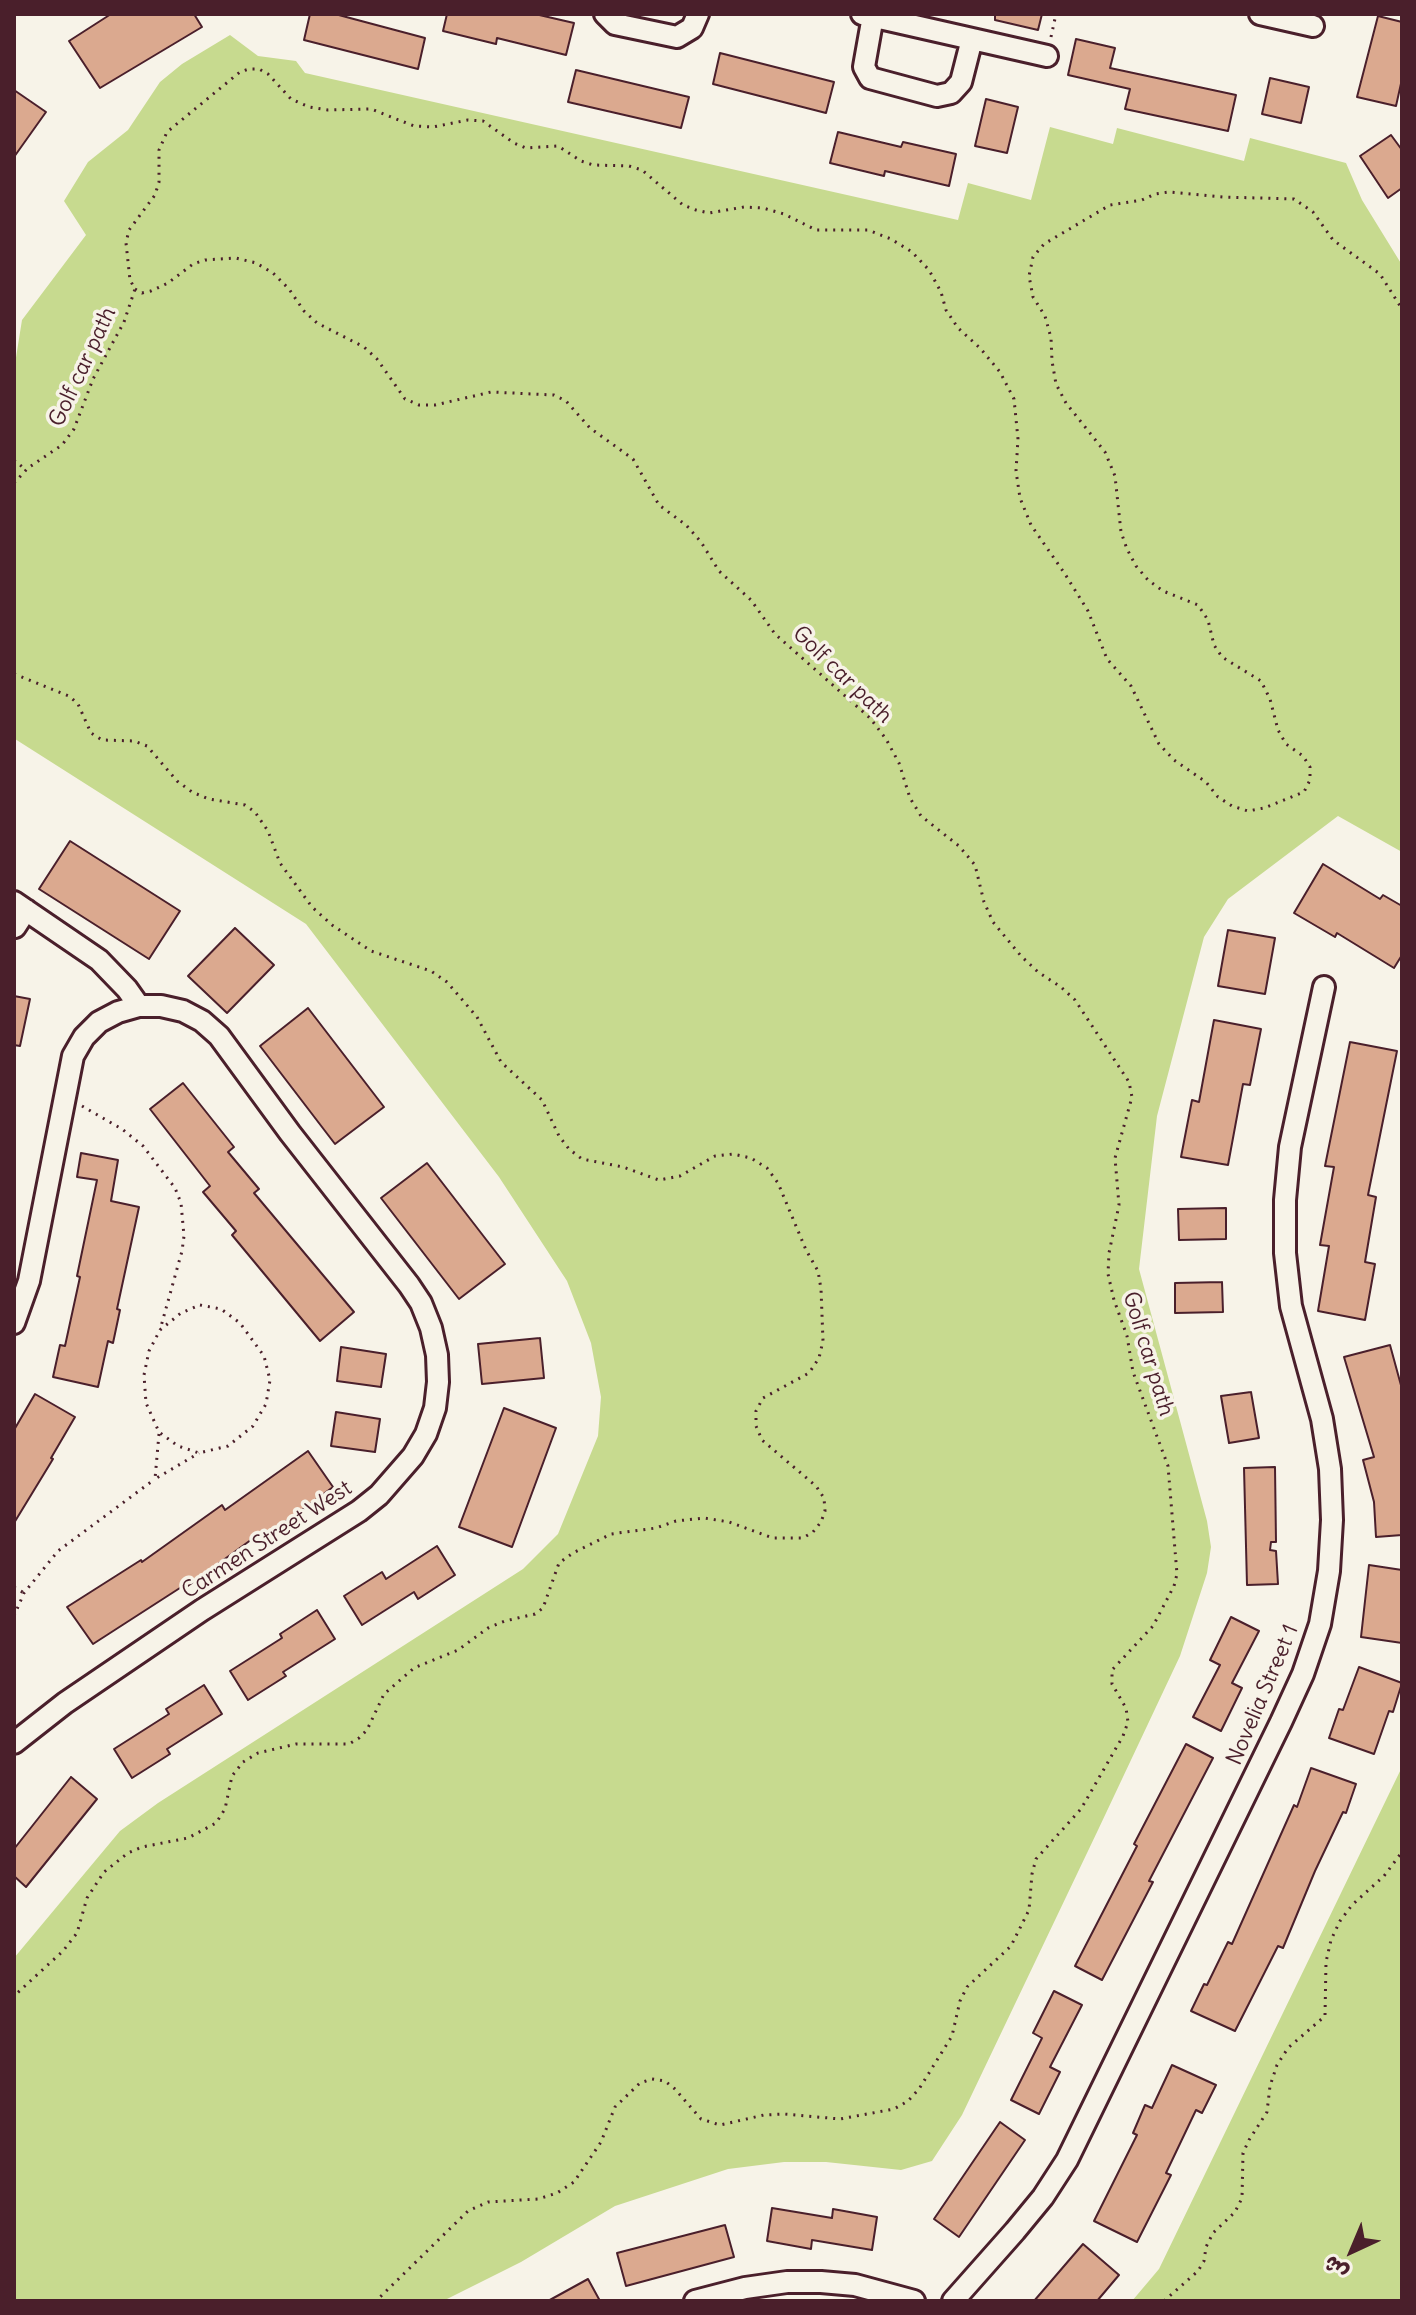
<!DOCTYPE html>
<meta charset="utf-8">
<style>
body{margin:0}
#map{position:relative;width:1416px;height:2315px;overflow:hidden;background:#f7f3e8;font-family:Delius,"Playpen Sans Arabic",sans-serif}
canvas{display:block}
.frame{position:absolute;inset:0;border:16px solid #4a1f2b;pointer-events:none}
.north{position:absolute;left:1312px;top:2211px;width:80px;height:80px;-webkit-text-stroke:6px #f7f3e8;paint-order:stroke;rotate:224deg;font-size:22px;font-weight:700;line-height:32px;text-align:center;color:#4a1f2b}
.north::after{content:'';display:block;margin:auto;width:28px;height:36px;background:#4a1f2b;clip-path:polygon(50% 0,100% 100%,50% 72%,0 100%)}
</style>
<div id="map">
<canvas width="1416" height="2315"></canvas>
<div class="frame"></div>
<div class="north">ش</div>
</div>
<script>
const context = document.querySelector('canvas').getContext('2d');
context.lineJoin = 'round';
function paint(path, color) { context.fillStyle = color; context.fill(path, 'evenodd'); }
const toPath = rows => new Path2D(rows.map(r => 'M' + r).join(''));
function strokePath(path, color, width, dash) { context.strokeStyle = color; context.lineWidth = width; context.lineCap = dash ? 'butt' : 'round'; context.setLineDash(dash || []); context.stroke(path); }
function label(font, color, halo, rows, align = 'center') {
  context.font = font + ' Delius,sans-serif'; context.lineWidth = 7; context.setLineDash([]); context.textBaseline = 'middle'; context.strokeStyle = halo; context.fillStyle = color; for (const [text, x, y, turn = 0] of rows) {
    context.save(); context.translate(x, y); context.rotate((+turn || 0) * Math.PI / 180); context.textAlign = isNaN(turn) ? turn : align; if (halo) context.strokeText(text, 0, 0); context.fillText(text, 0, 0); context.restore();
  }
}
const green = toPath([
 [230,35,258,56,296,61,305,73,958,220,968,183,1031,200,1050,127,1113,144,1117,128,1244,161,1250,138,1346,163,1362,200,1402,265,1402,852,1338,816,1228,899,1204,937,1157,1116,1139,1269,1207,1521,1211,1547,1207,1573,1180,1656,1098,1830,962,2115,932,2161,901,2170,826,2162,784,2162,728,2169,615,2206,521,2262,443,2301,14,2301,14,1958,120,1831,158,1803,523,1569,558,1534,598,1436,601,1397,591,1343,567,1281,499,1177,306,924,15,739,14,744,14,370,22,320,86,235,64,201,88,162,128,130,160,82,182,64],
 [1402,1767,1402,2301,1132,2301,1159,2269]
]);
const building = toPath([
 [111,14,194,14,202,27,100,88,69,41,111,14],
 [310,14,335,14,425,38,418,69,304,40,310,14],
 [447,14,535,14,574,23,566,55,497,38,496,44,443,31,447,14],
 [995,14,1042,14,1038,30,995,20,995,14],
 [1378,16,1402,22,1402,79,1396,106,1357,97,1378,16],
 [1076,39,1115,48,1110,68,1236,95,1228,131,1125,109,1130,89,1068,75,1076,39],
 [720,53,834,82,826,113,713,84,720,53],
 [576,70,689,97,681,128,568,102,576,70],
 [1270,78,1309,87,1301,123,1262,114,1270,78],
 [14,90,46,112,14,157,14,90],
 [986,99,1018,107,1007,153,975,146,986,99],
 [838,132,901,147,903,142,956,154,949,186,885,171,884,176,830,163,838,132],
 [1391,135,1402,150,1402,188,1388,198,1360,156,1391,135],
 [70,841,180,911,149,959,39,889,70,841],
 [1323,864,1380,899,1383,895,1402,906,1402,955,1394,968,1337,933,1335,937,1294,913,1323,864],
 [235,928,274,965,227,1013,188,976,235,928],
 [1228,930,1275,938,1265,994,1218,986,1228,930],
 [14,996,30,999,20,1046,14,1045,14,996],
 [308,1008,384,1107,335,1144,260,1046,308,1008],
 [1214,1020,1261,1029,1250,1085,1243,1084,1228,1165,1181,1157,1192,1100,1199,1102,1214,1020],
 [1350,1042,1397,1051,1368,1195,1376,1197,1365,1262,1375,1264,1365,1320,1318,1311,1329,1246,1320,1245,1334,1167,1325,1166,1350,1042],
 [183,1083,234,1147,228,1152,259,1189,254,1193,354,1312,320,1341,232,1235,236,1231,203,1192,210,1186,150,1109,183,1083],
 [81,1153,118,1160,111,1201,139,1207,117,1309,120,1310,113,1343,108,1341,98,1387,53,1377,60,1345,65,1346,80,1277,77,1276,97,1180,77,1177,81,1153],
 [427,1163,505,1264,459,1299,381,1198,427,1163],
 [1226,1208,1226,1239,1179,1240,1178,1209,1226,1208],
 [1222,1282,1223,1312,1175,1313,1175,1283,1222,1282],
 [540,1338,544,1378,482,1384,478,1344,540,1338],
 [1390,1345,1402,1389,1402,1535,1376,1537,1374,1502,1363,1460,1374,1457,1344,1357,1390,1345],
 [341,1347,386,1354,381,1387,337,1381,341,1347],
 [1251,1392,1259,1438,1229,1443,1221,1396,1251,1392],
 [35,1394,75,1417,51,1458,53,1459,14,1523,14,1430,35,1394],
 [504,1408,556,1428,512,1547,459,1527,504,1408],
 [336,1412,380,1419,375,1452,331,1446,336,1412],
 [308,1451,333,1487,262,1539,259,1534,185,1588,183,1586,93,1644,67,1607,141,1560,142,1562,222,1505,225,1510,308,1451],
 [1275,1467,1276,1542,1271,1542,1270,1550,1276,1551,1278,1584,1247,1585,1244,1468,1275,1467],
 [437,1546,455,1575,418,1599,414,1592,362,1625,344,1596,382,1572,386,1579,437,1546],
 [1369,1565,1402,1570,1402,1643,1361,1637,1369,1565],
 [317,1610,335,1639,283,1672,286,1676,248,1700,230,1671,282,1638,280,1634,317,1610],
 [1231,1617,1259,1631,1232,1683,1242,1688,1221,1731,1193,1717,1220,1665,1210,1660,1231,1617],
 [1359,1667,1402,1683,1393,1712,1389,1711,1374,1754,1329,1738,1339,1709,1343,1710,1359,1667],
 [204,1685,222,1714,167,1749,170,1754,132,1778,114,1749,169,1714,166,1709,204,1685],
 [1186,1744,1213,1758,1149,1881,1153,1882,1102,1980,1075,1966,1137,1846,1134,1844,1186,1744],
 [1311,1768,1356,1784,1346,1813,1343,1812,1315,1871,1283,1948,1278,1946,1235,2031,1191,2011,1204,1984,1207,1985,1228,1942,1232,1944,1294,1805,1297,1807,1311,1768],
 [71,1777,97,1799,26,1887,14,1876,14,1849,71,1777],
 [1054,1991,1082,2005,1050,2067,1060,2072,1039,2114,1011,2100,1042,2038,1033,2033,1054,1991],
 [1172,2065,1216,2085,1202,2113,1196,2110,1166,2173,1171,2175,1137,2242,1094,2221,1137,2135,1133,2133,1145,2105,1152,2108,1172,2065],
 [1000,2122,1025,2140,959,2237,934,2219,1000,2122],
 [772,2208,832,2218,833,2209,877,2217,872,2250,812,2240,811,2249,767,2241,772,2208],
 [725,2225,734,2257,626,2286,617,2253,725,2225],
 [1083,2244,1119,2275,1097,2301,1034,2301,1083,2244],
 [588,2279,600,2301,548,2301,588,2279]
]);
const path = toPath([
 [1051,37,1056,14],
 [135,289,142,293,151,291,168,283,193,264,205,260,236,258,256,263,273,273,289,289,304,311,317,323,364,347,377,359,405,399,419,405,435,405,491,392,554,395,566,401,590,428,633,459,659,505,686,525,701,542,719,571,751,600,775,634,870,718,886,739,899,763,910,798,921,816,959,846,975,865,984,902,993,922,1021,956,1038,972,1061,987,1075,1000,1129,1082,1132,1097,1115,1158,1119,1205,1109,1253,1108,1274,1114,1300,1127,1336,1133,1372,1168,1466,1177,1574,1174,1586,1153,1626,1112,1670,1112,1684,1126,1708,1128,1722,1123,1736,1081,1809,1036,1859,1032,1874,1029,1910,1011,1946,967,1987,960,2001,952,2036,919,2089,908,2101,894,2109,840,2119,784,2114,764,2115,720,2125,701,2119,675,2089,665,2081,652,2079,640,2083,615,2107,601,2142,574,2182,557,2193,538,2199,488,2202,468,2211,376,2301],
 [14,460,26,470],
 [14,483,28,468,62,445,74,429,93,379,124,322,135,289,130,280,126,243,129,230,155,195,159,182,159,150,167,132,240,72,249,69,259,69,268,74,291,99,309,107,328,110,371,109,414,126,433,127,468,120,483,121,514,143,526,148,558,146,581,161,593,165,629,166,642,170,683,205,696,210,709,213,744,207,763,208,784,214,816,230,868,230,891,239,912,252,929,270,941,292,946,310,958,328,980,348,1000,372,1014,399,1018,439,1016,471,1020,498,1031,525,1065,574,1088,611,1107,659,1131,686,1159,744,1174,760,1206,782,1218,797,1232,806,1248,811,1264,808,1304,792,1310,780,1310,767,1303,756,1286,744,1278,730,1270,699,1261,681,1222,657,1214,645,1208,620,1198,605,1163,591,1148,580,1136,566,1127,549,1121,532,1115,476,1105,452,1066,403,1056,384,1052,361,1051,338,1045,316,1033,297,1029,276,1033,257,1044,244,1110,205,1142,200,1155,194,1169,192,1223,197,1294,199,1313,212,1333,240,1380,274,1402,309],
 [14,674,69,696,78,704,91,733,102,740,134,741,147,746,177,781,192,792,209,799,245,805,255,812,268,831,280,863,312,907,332,925,371,951,431,971,447,982,477,1017,501,1062,542,1100,559,1136,569,1149,582,1159,623,1167,659,1180,680,1176,715,1156,733,1154,751,1158,767,1168,778,1183,806,1250,818,1271,821,1289,823,1341,819,1358,809,1373,763,1398,756,1411,756,1426,762,1440,816,1486,824,1498,825,1511,821,1522,813,1532,803,1538,773,1538,729,1522,704,1518,676,1521,656,1528,611,1534,573,1553,559,1563,543,1608,535,1614,505,1621,488,1628,458,1650,414,1668,384,1694,367,1730,359,1738,349,1744,296,1744,258,1753,243,1762,232,1776,225,1809,216,1823,188,1838,142,1847,128,1853,104,1872,87,1898,77,1933,63,1951,14,1996],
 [82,1106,122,1129,143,1146,175,1188,181,1203,184,1236,182,1251,160,1330],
 [200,1305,221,1309,240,1323,264,1356,270,1380,266,1404,253,1426,228,1446,199,1453,178,1446,159,1432,146,1403,144,1375,149,1351,160,1330,181,1313,200,1305],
 [159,1434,155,1479,199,1453],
 [14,1587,24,1593],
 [14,1616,24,1593,58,1551,155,1479],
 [1164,2301,1198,2271,1204,2261,1206,2247,1213,2233,1235,2212,1242,2198,1243,2153,1249,2140,1267,2112,1270,2086,1277,2065,1288,2048,1325,2016,1326,1962,1331,1940,1340,1921,1352,1905,1384,1876,1402,1852]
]);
const minor = toPath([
 [605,14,615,24,677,37,692,28,698,14],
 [862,14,1047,56],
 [1260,14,1313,26],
 [873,16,865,61,864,67,870,78,937,96,951,93,961,82,972,39],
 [14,902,99,960,127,989,139,1006],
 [15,927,26,910],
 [14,1323,29,1281,73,1056,84,1037,99,1022,118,1012,139,1006,161,1006,183,1011,202,1021,219,1036,290,1133,409,1285,421,1303,431,1328,437,1355,438,1382,435,1408,426,1434,413,1456,379,1495,359,1511,202,1610,65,1703,14,1743],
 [695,2301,745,2288,787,2282,821,2282,855,2285,914,2301],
 [953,2301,1015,2231,1043,2197,1067,2160,1281,1722,1303,1674,1320,1624,1329,1571,1332,1520,1330,1469,1322,1419,1291,1306,1285,1253,1285,1200,1290,1147,1324,987]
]);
const streetNames = [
 ["Golf car path",83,367,-65],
 ["Golf car path",842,675,44],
 ["Golf car path",1148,1354,73],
 ["Carmen Street West",267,1540,-33],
 ["Novelia Street 1",1263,1695,-67]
];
paint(green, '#c7da8f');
paint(building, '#dba98f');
strokePath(building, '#4a1f2b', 2);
strokePath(minor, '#4a1f2b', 26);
strokePath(path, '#4a1f2b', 3, [2, 6]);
strokePath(minor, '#f7f3e8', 20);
label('22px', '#4a1f2b', '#f7f3e8', streetNames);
</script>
